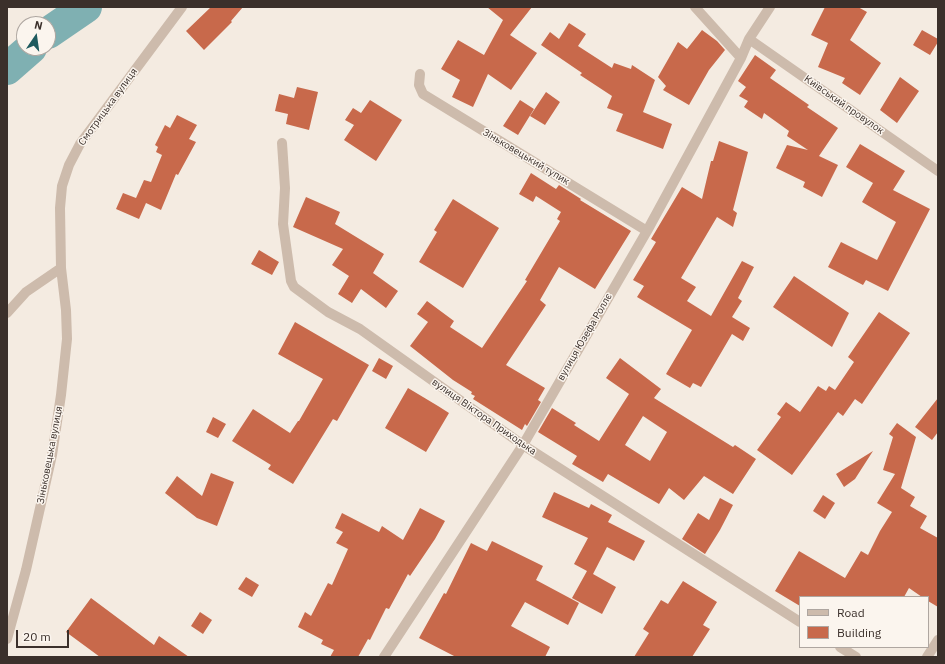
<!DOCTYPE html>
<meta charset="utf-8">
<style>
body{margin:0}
#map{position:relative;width:945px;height:664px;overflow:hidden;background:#f4ebe1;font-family:"IBM Plex Sans",sans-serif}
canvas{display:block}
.frame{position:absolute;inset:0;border:8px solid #3b302b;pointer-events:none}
.legend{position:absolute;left:799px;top:596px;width:130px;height:52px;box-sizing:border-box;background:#fbf5ee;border:1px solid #aea6a0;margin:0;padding:5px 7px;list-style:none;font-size:12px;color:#3b302b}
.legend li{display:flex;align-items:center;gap:8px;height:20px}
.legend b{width:20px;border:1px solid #aea6a0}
.north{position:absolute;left:16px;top:16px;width:40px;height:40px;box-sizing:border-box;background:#fbf5ee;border:1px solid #aea6a0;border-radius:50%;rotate:13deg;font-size:11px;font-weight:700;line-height:16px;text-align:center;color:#3b302b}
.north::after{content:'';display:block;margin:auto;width:14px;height:18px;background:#1f5a5e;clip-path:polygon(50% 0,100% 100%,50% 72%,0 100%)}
.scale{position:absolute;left:16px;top:630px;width:53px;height:18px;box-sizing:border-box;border:2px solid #3b302b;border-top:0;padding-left:5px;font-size:12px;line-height:14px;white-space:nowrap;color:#3b302b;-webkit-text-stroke:3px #fbf5ee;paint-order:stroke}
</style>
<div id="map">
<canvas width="945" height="664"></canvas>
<div class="frame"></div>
<ul class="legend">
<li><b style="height:5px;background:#cdbbac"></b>Road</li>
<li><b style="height:11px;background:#c8694b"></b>Building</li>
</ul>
<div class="north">N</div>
<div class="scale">20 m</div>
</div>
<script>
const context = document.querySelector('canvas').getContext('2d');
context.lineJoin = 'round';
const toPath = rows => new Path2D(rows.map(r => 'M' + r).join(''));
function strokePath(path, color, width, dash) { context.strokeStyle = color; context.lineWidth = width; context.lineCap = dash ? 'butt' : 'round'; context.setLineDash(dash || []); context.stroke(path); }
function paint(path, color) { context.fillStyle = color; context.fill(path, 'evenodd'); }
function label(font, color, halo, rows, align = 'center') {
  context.font = font + ' "IBM Plex Sans",sans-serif'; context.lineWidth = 3; context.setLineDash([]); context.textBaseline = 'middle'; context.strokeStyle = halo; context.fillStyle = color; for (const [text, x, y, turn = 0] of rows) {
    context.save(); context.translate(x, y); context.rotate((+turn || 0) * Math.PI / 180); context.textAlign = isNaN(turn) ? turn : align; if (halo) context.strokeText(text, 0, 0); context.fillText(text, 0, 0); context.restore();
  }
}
const river = toPath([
 [48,33,86,7],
 [7,69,31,48]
]);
const building = toPath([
 [211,7,243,7,231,21,232,22,204,50,186,31],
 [487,7,532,7,510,35,537,53,511,90,488,74,473,107,452,97,460,80,441,69,458,40,484,55,503,20],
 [825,7,858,7,867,12,850,40,881,63,860,95,842,83,845,78,818,67,828,43,811,35],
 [569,23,586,34,578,46,612,68,614,63,631,69,632,65,655,80,643,112,672,124,663,149,616,131,623,114,607,108,612,96,580,75,582,73,541,45,550,32,559,39],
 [702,30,717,41,725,50,709,70,689,105,663,90,666,86,658,77,678,42,687,49],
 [922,30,938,39,938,42,930,55,913,45],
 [755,55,776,70,770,78,809,105,807,107,838,128,819,156,838,165,822,197,803,187,805,182,776,168,787,145,808,150,787,136,789,131,764,113,762,119,744,107,748,101,739,96,746,87,738,81],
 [900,77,919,91,897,123,880,110],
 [297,87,318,92,309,130,286,124,288,114,275,111,279,94,294,98],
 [546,92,560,102,545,125,530,116],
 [370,100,402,120,376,161,344,140,354,125,345,120,353,108,361,113],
 [520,100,534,109,518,135,503,126],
 [177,115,197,125,189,139,196,142,178,175,176,174,161,210,146,203,139,219,116,209,123,193,136,198,144,180,151,182,162,155,156,152,158,147,155,145,165,125,170,128],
 [719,141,748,152,733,210,737,213,733,227,717,217,681,278,696,287,687,301,711,316,742,261,754,267,738,298,742,301,732,317,750,328,743,341,732,334,701,387,693,383,690,388,666,374,692,330,637,297,644,286,633,280,656,242,651,239,682,187,702,199,711,161,713,161],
 [860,144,905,171,893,190,930,209,888,291,866,280,863,285,828,267,841,242,877,260,896,222,862,202,873,183,846,167],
 [531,173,556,189,559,185,581,199,580,200,631,231,595,289,559,267,540,300,546,305,506,365,545,388,538,400,541,402,527,426,525,424,522,430,473,399,475,396,471,394,472,392,453,380,410,346,428,322,417,314,427,301,454,321,450,327,482,348,527,281,525,280,560,221,557,219,561,212,536,196,533,202,519,194],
 [306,197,340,212,335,224,384,254,373,273,398,291,386,308,361,289,352,303,338,294,349,276,332,265,343,249,293,227],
 [453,199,499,228,463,288,419,262,437,232,434,230],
 [259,250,279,262,272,275,251,264],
 [794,276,849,313,832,347,773,307],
 [879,312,910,333,862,404,855,399,843,416,838,412,792,475,757,450,781,417,777,414,786,402,800,412,818,386,826,391,829,386,835,390,854,362,848,357],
 [295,322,369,365,337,421,333,419,293,484,268,469,271,465,232,441,253,409,290,433,298,421,299,421,323,379,278,354],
 [379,358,393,366,386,379,372,371],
 [620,358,661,389,654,398,733,447,735,445,756,459,733,494,704,476,684,500,669,488,659,504,608,474,603,482,572,464,577,456,538,432,552,408,576,423,574,425,599,441,629,394,606,378],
 [643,416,667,432,650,461,625,445],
 [408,388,438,406,449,413,426,452,385,428],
 [938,398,938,432,932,440,915,427],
 [213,417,226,424,218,438,206,432],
 [897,423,916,437,901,488,915,497,910,506,927,516,920,528,938,538,938,607,928,601,928,597,922,597,909,588,904,597,800,597,800,606,775,591,799,551,845,578,861,551,868,555,880,531,892,512,877,503,895,474,883,470,893,437,889,434],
 [873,451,855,479,844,487,836,474],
 [211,473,234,482,217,526,197,518,165,493,177,476,202,496],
 [554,492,589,508,591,504,612,515,608,522,645,541,634,561,607,547,593,574,616,587,602,614,572,598,587,571,574,564,588,538,542,517],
 [823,495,835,503,825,519,813,511],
 [720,498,733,505,720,530,705,554,682,539,698,513,709,520],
 [420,508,445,521,435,539,410,576,408,574,389,609,386,608,370,640,368,639,358,657,330,657,334,650,321,644,323,640,298,627,305,612,311,616,328,583,332,585,348,549,336,543,343,532,335,528,342,513,379,532,382,526,403,540],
 [492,541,543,566,536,580,579,603,568,625,525,602,511,626,550,647,545,657,456,657,419,638,444,593,446,594,471,543,487,551],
 [246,577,259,585,252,597,238,589],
 [683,581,717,602,703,625,710,629,692,657,634,657,649,633,643,629,661,600,668,604],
 [91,598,154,645,159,636,189,657,100,657,66,632],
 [200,612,212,620,203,634,191,626]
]);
const street = toPath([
 [695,7,741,58],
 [749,39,938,171],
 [420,74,419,85,423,94,647,231],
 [282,143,285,188,283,224,291,281,294,287,328,312,360,329,523,445,800,622],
 [7,313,26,292,61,268,60,208,62,186,69,165,80,144,182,7],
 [7,639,26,570,52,455,61,395,67,339,66,310,61,268],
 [840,647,856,657],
 [384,657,523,445,647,231,741,58,749,39,770,7],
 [927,657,938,640]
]);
const streetNames = [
 ["Київський провулок",844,105,35],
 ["Смотрицька вулиця",108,107,-54],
 ["Зіньковецький тупик",526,157,31],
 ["вулиця Юзефа Роллє",585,337,-60],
 ["вулиця Віктора Приходька",484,417,35],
 ["Зіньковецька вулиця",50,455,-79]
];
strokePath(river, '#7fb0b2', 32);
paint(building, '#c8694b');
strokePath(street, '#cdbbac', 10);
label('10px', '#3b302b', '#fbf5ee', streetNames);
</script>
